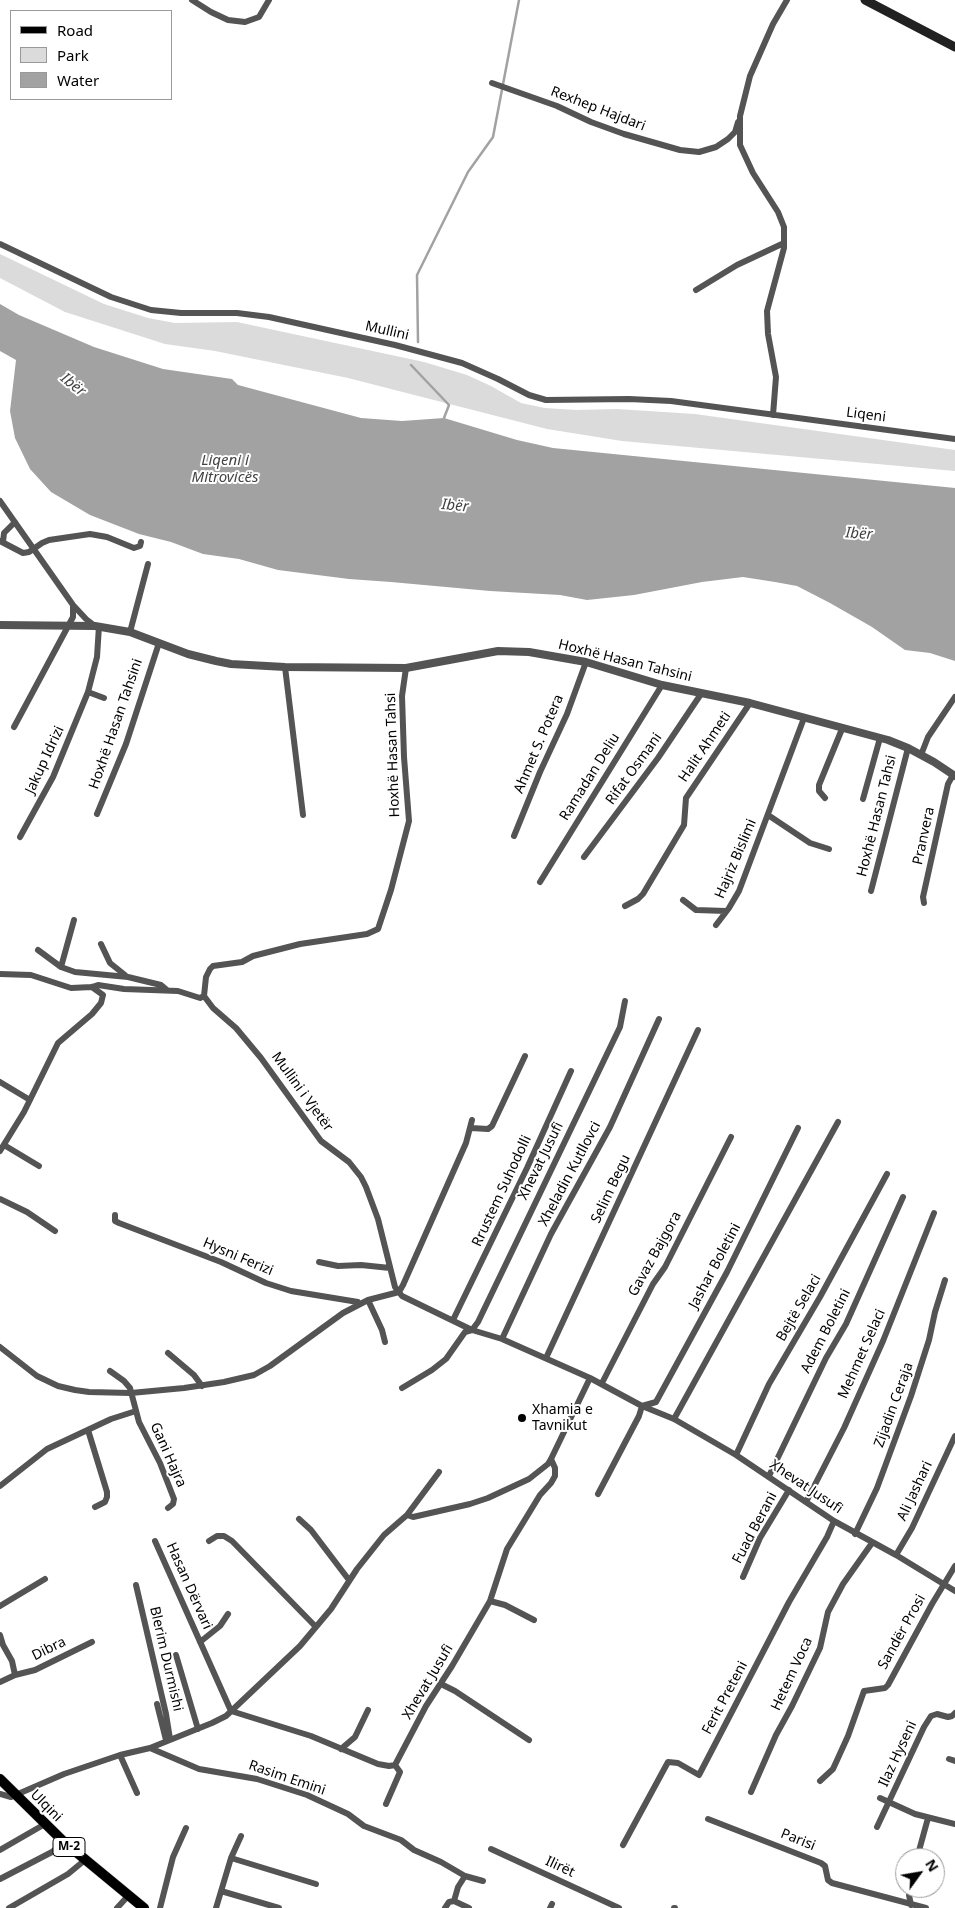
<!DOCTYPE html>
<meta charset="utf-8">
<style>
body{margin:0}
#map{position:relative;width:955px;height:1908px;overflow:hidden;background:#fff;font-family:"Noto Sans",sans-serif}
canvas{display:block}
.legend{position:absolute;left:10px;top:10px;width:162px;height:90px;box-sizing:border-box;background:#fff;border:1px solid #999;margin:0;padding:6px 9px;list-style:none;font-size:15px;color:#000}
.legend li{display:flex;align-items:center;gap:10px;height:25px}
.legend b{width:25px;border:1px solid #999}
.north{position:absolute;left:895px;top:1848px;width:50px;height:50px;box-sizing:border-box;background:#fff;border:1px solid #999;border-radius:50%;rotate:58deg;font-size:14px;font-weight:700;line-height:20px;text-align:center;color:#000}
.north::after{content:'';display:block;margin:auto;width:18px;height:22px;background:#000;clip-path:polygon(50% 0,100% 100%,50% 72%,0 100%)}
</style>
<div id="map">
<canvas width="955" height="1908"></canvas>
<ul class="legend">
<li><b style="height:6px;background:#000"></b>Road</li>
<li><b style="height:14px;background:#dbdbdb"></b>Park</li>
<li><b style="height:14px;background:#a2a2a2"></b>Water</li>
</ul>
<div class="north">N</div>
</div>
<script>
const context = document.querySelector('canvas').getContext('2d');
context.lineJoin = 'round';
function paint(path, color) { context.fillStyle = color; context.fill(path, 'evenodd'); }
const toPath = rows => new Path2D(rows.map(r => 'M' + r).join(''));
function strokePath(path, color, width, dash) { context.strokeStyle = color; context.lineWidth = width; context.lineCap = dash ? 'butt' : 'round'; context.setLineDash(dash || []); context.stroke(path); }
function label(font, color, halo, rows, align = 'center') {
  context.font = font + ' "Noto Sans",sans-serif'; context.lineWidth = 4; context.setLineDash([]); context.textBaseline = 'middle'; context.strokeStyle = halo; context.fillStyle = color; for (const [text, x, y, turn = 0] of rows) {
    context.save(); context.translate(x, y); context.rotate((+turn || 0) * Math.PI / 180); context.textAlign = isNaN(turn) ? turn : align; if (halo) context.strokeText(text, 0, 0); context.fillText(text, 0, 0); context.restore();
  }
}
const green = toPath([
 [0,254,104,304,148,318,175,323,237,322,424,362,467,375,491,386,521,403,545,408,576,410,617,409,695,414,955,450,955,471,622,441,547,429,348,378,215,351,165,344,65,312,0,278]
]);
const water = toPath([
 [0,304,19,315,94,347,163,369,232,379,238,385,361,418,402,421,444,418,517,440,553,448,955,488,955,661,930,653,905,650,872,627,830,603,797,586,775,582,743,577,702,582,634,595,587,600,560,595,490,591,391,582,349,579,278,570,239,559,203,554,171,542,139,534,90,515,51,492,30,469,15,438,10,411,16,360,0,351]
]);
const stream = toPath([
 [418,342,417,275,468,172,493,137,519,0],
 [411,365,449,405,444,418]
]);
const minor = toPath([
 [192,0,211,12,228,20,245,22,259,17,269,0],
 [492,83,557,106,591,122,624,134,680,150,699,152,716,147,728,139,735,132,738,122],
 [0,244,111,297,151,310,181,313,237,313,269,317,395,345,462,363,498,379,529,395,546,400,629,399,671,401,955,439],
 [696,290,737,265,784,243],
 [773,415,776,377,768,334,767,311,784,248,784,227,778,212,753,173,740,145,740,116,750,76,773,24,787,0],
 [0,501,73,605,86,619,95,626],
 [0,541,23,553,29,552,42,543,49,540,90,534,107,537,134,548,140,546,141,542],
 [3,542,4,533,15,522],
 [130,632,148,564],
 [285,667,303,815],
 [88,692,104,698],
 [14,727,73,617,73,606],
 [921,755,928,737,955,697],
 [825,798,819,791,819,785,842,729],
 [863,799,880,738],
 [97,814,126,744,159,643],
 [768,815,810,843,829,849],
 [514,836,540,772,567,714,586,662],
 [20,837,53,777,88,692,97,657,99,626],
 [584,857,658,758,701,694],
 [540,882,662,685],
 [871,891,908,748],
 [683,900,696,910,726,911],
 [924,903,923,897,948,784,953,775],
 [625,906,638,899,643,894,684,825,686,798,750,703],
 [716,925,729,908,739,891,804,718],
 [101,944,110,963,125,975],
 [38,950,61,967,75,972,128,977,161,985,167,990],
 [61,967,74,920],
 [0,974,31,975,71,988,92,987,98,985,124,989,178,991,200,998,204,996,206,977,210,969,213,966,242,962,253,956,300,944,367,934,378,929,391,890,409,821,404,757,402,696,406,668],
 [204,996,213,1008,236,1028,261,1058,321,1141,349,1162,361,1177,366,1187,378,1219,395,1287,402,1296,472,1330,502,1339,590,1378,642,1406,674,1419,736,1455,834,1521,896,1555,955,1591],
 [0,1082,30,1100],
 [471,1128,488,1129,492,1126,525,1056],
 [4,1145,39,1166],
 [0,1151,24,1112,58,1043,92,1014,101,1003,103,995,92,987],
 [0,1199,27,1212,55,1231],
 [115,1215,115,1221,119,1223,221,1262,266,1283,291,1291,358,1302,360,1304],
 [319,1262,338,1266,361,1265,390,1268],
 [399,1292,403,1285,466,1143,472,1120],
 [368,1300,382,1330,385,1342],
 [453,1320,527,1168,571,1071],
 [502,1339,551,1234,610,1127,659,1019],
 [0,1347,37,1376,58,1386,75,1390,89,1392,131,1393,184,1388,224,1382,254,1375,270,1366,343,1313,368,1300,399,1292],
 [168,1353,194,1375,202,1386],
 [546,1358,698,1030],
 [110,1371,124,1381,130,1388,139,1422,160,1463,174,1499,173,1504,168,1508],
 [602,1383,653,1284,665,1267,731,1137],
 [402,1388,432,1370,446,1359,465,1332,472,1330,478,1322,620,1027,625,1001],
 [674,1419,838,1122],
 [88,1430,107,1492,107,1497,105,1502,95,1507],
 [736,1455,769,1384,820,1297,887,1174],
 [769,1476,826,1358,846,1324,903,1197],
 [0,1486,47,1449,111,1419,136,1411],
 [598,1494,639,1416,642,1406,656,1402,727,1272,798,1128],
 [806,1502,844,1428,883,1341,934,1213],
 [407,1515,413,1517,470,1504,488,1498,529,1479,548,1464,551,1459,590,1378],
 [299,1519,311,1530,349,1580],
 [855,1534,877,1488,911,1396,929,1340,935,1312,945,1280],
 [155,1541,231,1711,311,1736,378,1764,389,1766,395,1765,426,1706,452,1666,490,1601,507,1549,540,1495,551,1483,555,1476,555,1468,551,1459],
 [209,1541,217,1536,224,1536,232,1541,316,1627],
 [896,1555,912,1528,955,1436],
 [743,1577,760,1538,789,1490],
 [136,1585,166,1714,170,1739],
 [490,1601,505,1605,534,1620],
 [0,1606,45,1579],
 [0,1635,3,1645,12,1661,15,1675],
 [200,1642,220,1626,228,1614],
 [176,1655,198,1729],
 [0,1682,15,1675,35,1670,92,1642],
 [441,1684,455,1691,529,1740],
 [157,1704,166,1740],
 [150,1748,199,1769,257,1779,307,1795,348,1814,364,1826,401,1840,414,1850,441,1862,465,1876,458,1887,454,1901,469,1908],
 [341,1749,355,1737,368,1710],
 [120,1755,137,1793],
 [949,1759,955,1761],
 [820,1781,833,1769,848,1736,864,1691,885,1688,888,1685,932,1604,955,1566],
 [751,1792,776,1735,792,1706,820,1648,828,1612,843,1584,872,1543],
 [0,1794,11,1797,64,1774,120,1755,150,1748,212,1723,226,1716,300,1646,331,1609,357,1569,384,1535,407,1515,439,1472],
 [880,1798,915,1814,955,1824],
 [386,1804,400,1772,395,1765],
 [708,1819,821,1863,825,1866,828,1880,832,1883,926,1908],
 [877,1827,924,1727,931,1716,937,1714,948,1717,952,1716,955,1713],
 [623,1845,668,1762,678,1763,699,1775,789,1602,827,1537,834,1521],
 [491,1849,619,1908],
 [0,1850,45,1824],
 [231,1858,316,1884],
 [917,1858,928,1818],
 [465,1876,483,1881],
 [0,1879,52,1852,64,1842],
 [221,1891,279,1908],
 [911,1905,909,1895,913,1888],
 [9,1908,68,1874,85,1860],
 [117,1908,128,1896],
 [160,1908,173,1857,186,1828],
 [216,1908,231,1858,241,1836],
 [445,1908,449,1902,454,1901],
 [550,1908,552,1904],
 [674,1908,675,1908]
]);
const tertiary = toPath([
 [0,625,95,626,130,632,188,654,216,661,231,664,285,667,406,668,498,651,529,652,586,662,662,685,750,703,888,740,908,748,934,762,955,776]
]);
const secondary = toPath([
 [865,0,955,47]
]);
const primary = toPath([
 [0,1779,64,1842,144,1908]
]);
const markers = [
 [522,1418,5,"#000"]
];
const shields = [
 [69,1847,32]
];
const shieldNames = [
 ["M-2",69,1847]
];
const streetNames = [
 ["Rexhep Hajdari",598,109,21],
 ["Mullini",387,331,13],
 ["Liqeni",866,415,7],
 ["Hoxhë Hasan Tahsini",625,661,14],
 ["Hoxhë Hasan Tahsini",116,724,-71],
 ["Ahmet S. Potera",539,744,-67],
 ["Halit Ahmeti",705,747,-56],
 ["Hoxhë Hasan Tahsi",393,755,-92],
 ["Jakup Idrizi",45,760,-65],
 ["Rifat Osmani",634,769,-54],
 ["Ramadan Deliu",590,777,-58],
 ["Hoxhë Hasan Tahsi",877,816,-76],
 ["Pranvera",924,836,-78],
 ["Hajriz Bislimi",736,859,-67],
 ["Mullini i Vjetër",302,1092,54],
 ["Xhevat Jusufi",541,1161,-64],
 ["Xheladin Kutllovci",570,1174,-62],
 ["Selim Begu",611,1189,-65],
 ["Rrustem Suhodolli",502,1191,-65],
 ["Gavaz Bajgora",655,1254,-61],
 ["Hysni Ferizi",238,1257,23],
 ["Jashar Boletini",715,1266,-62],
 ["Bejtë Selaci",799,1308,-60],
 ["Adem Boletini",826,1331,-63],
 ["Mehmet Selaci",862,1354,-66],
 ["Zijadin Ceraja",894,1405,-70],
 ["Gani Hajra",168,1455,66],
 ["Xhevat Jusufi",806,1487,34],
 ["Ali Jashari",915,1491,-65],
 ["Fuad Berani",755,1528,-62],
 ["Hasan Dërvari",189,1586,66],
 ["Sandër Prosi",902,1632,-61],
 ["Dibra",49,1649,-26],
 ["Blerim Durmishi",166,1659,77],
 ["Hetem Voca",792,1674,-65],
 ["Xhevat Jusufi",428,1682,-59],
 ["Ferit Preteni",725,1698,-62],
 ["Ilaz Hyseni",898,1754,-65],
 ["Rasim Emini",287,1778,19],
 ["Ulqini",46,1806,45],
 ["Parisi",798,1840,22],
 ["Ilirët",560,1867,25]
];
const poiNames = [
 ["Xhamia e",532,1410],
 ["Tavnikut",532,1426]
];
const waterNames = [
 ["Ibër",73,385,39],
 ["Liqeni i",225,461],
 ["Mitrovicës",225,478],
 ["Ibër",455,506,5],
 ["Ibër",859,534,4]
];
paint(green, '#dbdbdb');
paint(water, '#a2a2a2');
strokePath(stream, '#a2a2a2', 2.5);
strokePath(primary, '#dbdbdb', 11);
strokePath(minor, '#545454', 6);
strokePath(tertiary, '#545454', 8);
strokePath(secondary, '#212121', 9);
strokePath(primary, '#000', 10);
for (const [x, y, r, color] of markers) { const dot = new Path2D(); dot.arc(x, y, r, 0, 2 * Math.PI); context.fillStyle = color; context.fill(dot); strokePath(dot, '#fff', 2); }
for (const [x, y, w] of shields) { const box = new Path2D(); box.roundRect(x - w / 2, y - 9.5, w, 19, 4); context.fillStyle = '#fff'; context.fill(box); strokePath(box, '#000', 1); }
label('bold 12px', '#000', null, shieldNames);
label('14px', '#000', '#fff', streetNames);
label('14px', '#000', '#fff', poiNames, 'left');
label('italic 15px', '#434343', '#fff', waterNames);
</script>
